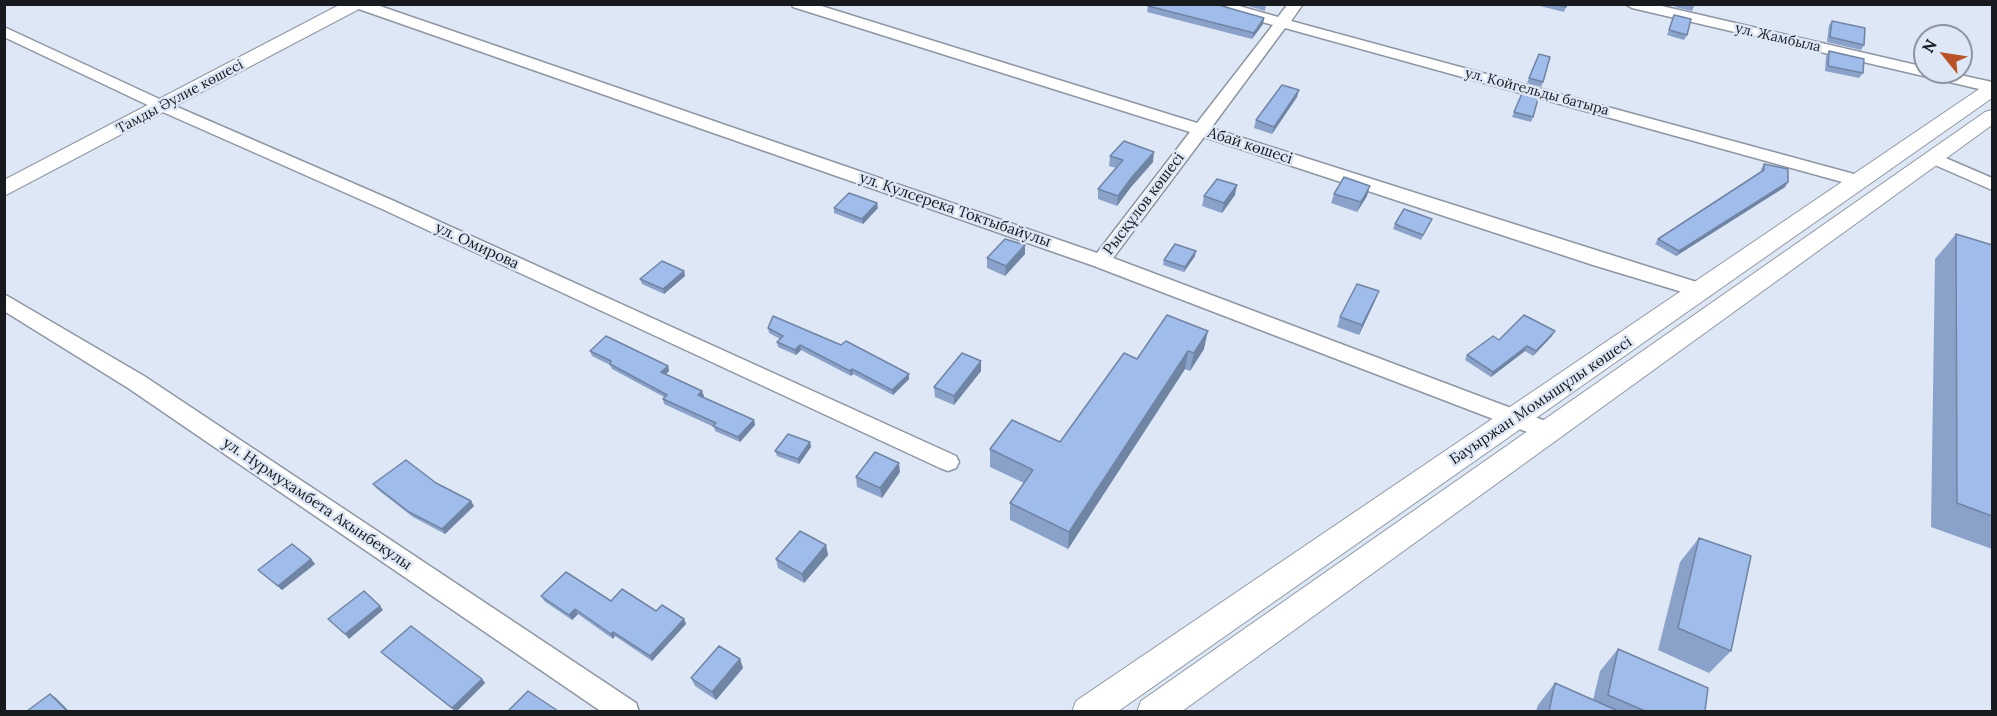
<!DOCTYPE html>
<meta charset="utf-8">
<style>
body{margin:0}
#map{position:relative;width:1997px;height:716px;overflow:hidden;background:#dee7f6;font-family:Lora,serif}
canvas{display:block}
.frame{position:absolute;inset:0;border:6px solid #171a1f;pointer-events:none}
.north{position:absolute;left:1913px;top:24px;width:60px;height:60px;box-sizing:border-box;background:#dee7f6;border:2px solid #8e95a0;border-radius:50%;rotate:300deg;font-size:16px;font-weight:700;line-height:24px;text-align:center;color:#171a1f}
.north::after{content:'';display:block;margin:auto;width:21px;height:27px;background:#b95327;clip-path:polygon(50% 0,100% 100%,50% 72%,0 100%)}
</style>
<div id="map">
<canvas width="1997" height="716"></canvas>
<div class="frame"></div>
<div class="north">N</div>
</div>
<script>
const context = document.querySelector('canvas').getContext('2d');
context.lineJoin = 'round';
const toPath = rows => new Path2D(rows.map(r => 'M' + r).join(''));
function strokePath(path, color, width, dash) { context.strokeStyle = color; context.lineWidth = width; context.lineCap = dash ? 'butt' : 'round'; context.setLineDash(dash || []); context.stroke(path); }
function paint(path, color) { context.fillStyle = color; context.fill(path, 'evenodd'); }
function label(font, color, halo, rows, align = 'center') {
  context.font = font + ' Lora,serif'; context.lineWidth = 5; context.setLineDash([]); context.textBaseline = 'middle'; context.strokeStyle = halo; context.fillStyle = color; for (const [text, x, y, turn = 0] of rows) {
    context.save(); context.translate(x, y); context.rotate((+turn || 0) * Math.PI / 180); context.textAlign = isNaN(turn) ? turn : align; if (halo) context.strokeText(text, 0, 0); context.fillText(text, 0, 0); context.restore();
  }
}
const minor = toPath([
 [351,4,374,4,1097,253,1190,132,793,7,791,4,815,4,1197,123,1273,25,1209,7,1207,4,1232,4,1278,17,1288,4,1303,4,1291,21,1865,177,1868,181,1865,185,1859,187,1853,185,1285,28,1211,128,1709,286,1712,291,1709,296,1702,298,1593,265,1204,137,1113,258,1556,425,1559,431,1556,437,1548,440,1094,266,353,7,351,4],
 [1625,4,1653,4,1925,67,1925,72,1946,72,1992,82,1992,92,1632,8,1625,4],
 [4,27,168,103,394,201,956,456,959,462,956,468,948,471,940,468,382,209,156,109,4,37,4,27],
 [1934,153,1992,178,1992,190,1928,162,1925,158,1928,154,1934,153],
 [4,294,144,376,636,703,639,712,602,712,128,388,4,311,4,294]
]);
const tertiary = toPath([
 [341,4,364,4,361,8,4,196,4,180,341,4],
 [1992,83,1992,98,1117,712,1072,712,1076,701,1985,85,1992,83],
 [1992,110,1992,125,1181,712,1137,712,1141,701,1985,112,1992,110]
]);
const wall = toPath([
 [1242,4,1266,4,1265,11],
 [1532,4,1567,4,1564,12],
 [1676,4,1695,4,1692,11,1675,7],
 [1148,6,1264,18,1263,24,1252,39,1147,12],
 [1674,15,1687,35,1684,40,1667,35],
 [1832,21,1864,45,1861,50,1827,42,1829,25],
 [1829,51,1863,73,1859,78,1825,71,1826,56],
 [1539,54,1543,82,1541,87,1527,83],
 [1523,91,1533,117,1531,122,1512,117],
 [1297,97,1272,134,1254,128,1256,120],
 [1110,156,1153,162,1131,187,1117,206,1098,199,1098,189,1116,168,1109,166],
 [1764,164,1785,187,1676,256,1655,244,1658,239,1761,172,1761,169],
 [1334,194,1367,196,1357,212,1331,203],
 [1235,195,1222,213,1202,206,1204,196],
 [834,208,878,208,863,224,834,213],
 [1432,219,1421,240,1393,229,1395,224],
 [1956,234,1992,245,1992,549,1931,527,1935,259],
 [1025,245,1025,254,1005,276,987,268,987,258],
 [1195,256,1184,272,1163,265,1164,260],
 [684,271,685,276,664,294,642,284,640,279],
 [1375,301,1359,335,1337,327,1340,317],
 [1167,315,1204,349,1190,371,1185,369,1068,549,1010,520,1010,503,1024,483,990,467,990,449,1060,442,1137,359],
 [768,328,909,379,893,395,853,374,851,376,801,350,796,355,778,347,777,342,780,339,769,333],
 [1552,336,1533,356,1525,351,1491,377,1465,360,1467,355,1499,340],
 [590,351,668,366,669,371,666,374,704,396,703,397,754,420,755,425,740,442,715,431,714,427,664,404,663,399,664,397,612,369,610,365,592,356],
 [981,361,981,371,954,405,935,397,934,387],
 [810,442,811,447,799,464,777,456,775,451],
 [900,472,882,498,857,487,856,477],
 [436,483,474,506,445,534,413,517,377,489,373,484],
 [1699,538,1731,651,1709,673,1658,650,1680,562],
 [826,545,828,555,804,583,778,568,776,559],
 [311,559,315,564,282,590,258,570],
 [541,596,611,601,684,619,686,624,652,661,615,636,613,639,578,614,572,620,544,601],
 [1618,649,1705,711,1536,711,1538,705,1555,683,1593,700,1600,671],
 [381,652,482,679,485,683,457,711,455,711,385,656],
 [740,659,743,668,716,700,695,686,691,678]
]);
const shadedWall = toPath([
 [1264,18,1263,24,1252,39,1254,33],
 [1299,90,1297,97,1272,134,1274,127],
 [1154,152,1153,162,1131,187,1117,206,1118,196,1132,177],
 [1788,182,1785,187,1676,256,1679,251],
 [1237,185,1235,195,1222,213,1224,203],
 [1370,186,1367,196,1357,212,1361,202],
 [877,203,878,208,863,224,862,219],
 [1025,245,1025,254,1005,276,1006,266],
 [1196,251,1195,256,1184,272,1185,267],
 [684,271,685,276,664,294,663,289],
 [1379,291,1375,301,1359,335,1362,325],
 [1208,331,1204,349,1190,371,1194,353],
 [1555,331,1552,336,1533,356,1536,351],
 [800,345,801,350,796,355,795,350],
 [1527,346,1525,351,1491,377,1493,372],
 [1188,351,1185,369,1068,549,1069,532],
 [981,361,981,371,954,405,954,396],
 [668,366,669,371,663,377,661,372],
 [852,369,853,374,851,376,850,371],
 [909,374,909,379,893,395,892,390],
 [702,391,704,396,700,400,698,395],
 [754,420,755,425,740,442,738,437],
 [810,442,811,447,799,464,798,459],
 [899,463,900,472,882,498,880,488],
 [471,501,474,506,445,534,442,529],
 [826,545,828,555,804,583,802,574],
 [311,559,315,564,282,590,278,586],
 [380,606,383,610,349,639,345,634],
 [575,609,578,614,572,620,569,615],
 [684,619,686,624,652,661,650,656],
 [613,632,615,636,613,639,611,634],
 [740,659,743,668,716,700,712,692],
 [482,679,485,683,457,711,455,711,452,708],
 [50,694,56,698,69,711,67,711]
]);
const building = toPath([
 [1150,4,1215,4,1264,18,1254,33,1148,6,1150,4],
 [1553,4,1567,4,1566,7,1553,4],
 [1674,15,1691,19,1687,35,1669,30,1674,15],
 [1832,21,1865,28,1864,45,1830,37,1832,21],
 [1829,51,1864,59,1863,73,1828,66,1829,51],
 [1539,54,1550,57,1543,82,1529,78,1539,54],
 [1282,85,1299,90,1274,127,1256,120,1282,85],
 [1523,91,1539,95,1533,117,1514,112,1523,91],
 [1124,141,1154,152,1132,177,1118,196,1098,189,1123,160,1110,156,1124,141],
 [1764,164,1788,169,1788,182,1679,251,1658,239,1764,170,1764,164],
 [1344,177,1370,186,1361,202,1334,194,1344,177],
 [1217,179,1237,185,1224,203,1204,196,1217,179],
 [849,193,877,203,862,219,834,208,849,193],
 [1404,209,1432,219,1423,235,1395,224,1404,209],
 [1956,234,1992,245,1992,516,1957,503,1956,234],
 [1005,239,1025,245,1006,266,987,258,1005,239],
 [1175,244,1196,251,1185,267,1164,260,1175,244],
 [662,261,684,271,663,289,640,279,662,261],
 [1357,284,1379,291,1362,325,1340,317,1357,284],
 [1167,315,1208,331,1194,353,1188,351,1069,532,1010,503,1033,470,990,449,1012,420,1060,442,1124,353,1137,359,1167,315],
 [1524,315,1555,331,1536,351,1527,346,1493,372,1467,355,1493,336,1499,340,1524,315],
 [773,316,841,345,846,341,909,374,892,390,852,369,850,371,800,345,795,350,777,342,783,336,768,328,773,316],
 [606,336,668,366,661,372,702,391,698,395,754,420,738,437,713,426,716,423,663,399,667,395,610,364,611,361,590,351,606,336],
 [962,353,981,361,954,396,934,387,962,353],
 [788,434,810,442,798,459,775,451,788,434],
 [875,452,899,463,880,488,856,477,875,452],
 [406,460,436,483,471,501,442,529,409,512,373,484,406,460],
 [800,531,826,545,802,574,776,559,800,531],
 [1699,538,1751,556,1731,651,1678,628,1699,538],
 [292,544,311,559,278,586,258,570,292,544],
 [566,572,611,601,622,589,656,611,662,605,684,619,650,656,613,632,611,634,575,609,569,615,541,596,566,572],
 [364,591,380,606,345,634,328,619,364,591],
 [411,626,482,679,452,708,381,652,411,626],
 [719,646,740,659,712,692,691,678,719,646],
 [1618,649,1708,688,1705,711,1645,711,1608,695,1618,649],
 [1555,683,1616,710,1616,711,1549,711,1555,683],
 [528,691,558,711,508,711,528,691],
 [50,694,67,711,27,711,50,694]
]);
const farStreetnames = [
 ["ул. Жамбыла",1778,38,13],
 ["ул. Койгельды батыра",1537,92,15],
 ["Тамды Әулие көшесі",180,97,-28]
];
const streetNames = [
 ["Абай көшесі",1250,146,18],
 ["Рысқұлов көшесі",1144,204,-53],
 ["ул. Кулсерека Токтыбайулы",955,210,19],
 ["ул. Омирова",477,246,25],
 ["Бауыржан Момышұлы көшесі",1541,401,-34],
 ["ул. Нурмухамбета Акынбекулы",317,504,34]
];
strokePath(minor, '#8e96a3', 3);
strokePath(tertiary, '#8e96a3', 2);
paint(minor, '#fff');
paint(tertiary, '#fff');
paint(wall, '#8aa2c9');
paint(shadedWall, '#7084a4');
paint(building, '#a0bcea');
strokePath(building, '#7084a4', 1.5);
label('14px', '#171a1f', '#dee7f6', farStreetnames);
label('15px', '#171a1f', '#dee7f6', streetNames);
</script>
